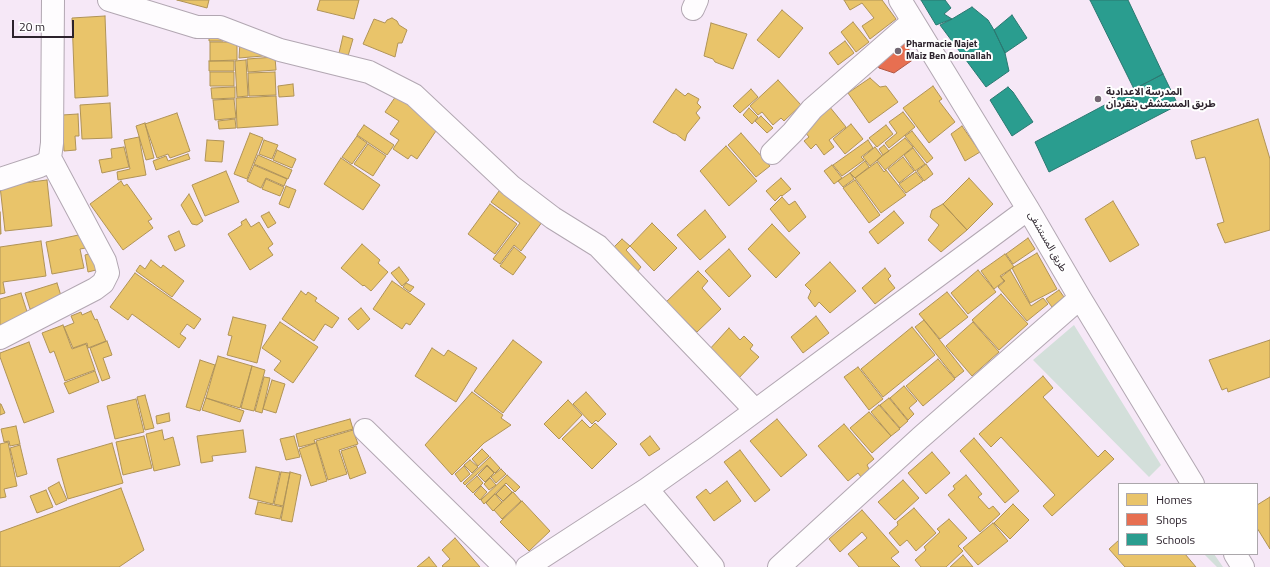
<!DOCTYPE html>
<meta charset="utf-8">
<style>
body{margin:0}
#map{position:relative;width:1270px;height:567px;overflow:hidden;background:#f6e8f7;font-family:"Titillium Web",sans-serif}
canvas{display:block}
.legend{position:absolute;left:1118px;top:483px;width:140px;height:72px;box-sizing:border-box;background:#fff;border:1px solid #aba7ab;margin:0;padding:5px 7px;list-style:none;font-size:12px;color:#2c222c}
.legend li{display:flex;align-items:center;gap:8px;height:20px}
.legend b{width:20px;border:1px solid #aba7ab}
.scale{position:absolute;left:12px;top:20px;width:62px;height:18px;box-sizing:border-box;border:2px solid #2c222c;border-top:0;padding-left:5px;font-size:12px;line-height:14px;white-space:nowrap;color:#2c222c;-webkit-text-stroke:3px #fff;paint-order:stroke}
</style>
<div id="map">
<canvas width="1270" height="567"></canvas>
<ul class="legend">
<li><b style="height:11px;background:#e9c46a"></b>Homes</li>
<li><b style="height:11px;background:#e76f51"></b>Shops</li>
<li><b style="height:11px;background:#2a9d8f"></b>Schools</li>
</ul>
<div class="scale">20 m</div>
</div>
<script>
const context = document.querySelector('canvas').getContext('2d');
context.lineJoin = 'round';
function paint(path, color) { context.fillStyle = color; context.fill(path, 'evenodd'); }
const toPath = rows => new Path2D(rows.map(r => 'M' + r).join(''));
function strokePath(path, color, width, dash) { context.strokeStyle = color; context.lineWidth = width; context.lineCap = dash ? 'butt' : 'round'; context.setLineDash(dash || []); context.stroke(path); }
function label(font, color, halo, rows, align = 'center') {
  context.font = font + ' "Titillium Web","Noto Sans Arabic",sans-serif'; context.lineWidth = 4; context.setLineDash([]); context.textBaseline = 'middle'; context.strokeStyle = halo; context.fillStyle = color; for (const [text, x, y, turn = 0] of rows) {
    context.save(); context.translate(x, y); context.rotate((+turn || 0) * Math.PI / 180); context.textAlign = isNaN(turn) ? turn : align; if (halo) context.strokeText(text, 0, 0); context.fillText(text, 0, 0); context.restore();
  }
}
const green = toPath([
 [1074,325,1161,465,1149,477,1033,360],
 [1204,554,1214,554,1223,567,1217,567]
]);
const homes = toPath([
 [177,0,209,0,207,8,177,0],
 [320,0,359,0,354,19,317,10,320,0],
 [844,0,882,0,896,19,870,39,862,26,874,18,862,3,850,10,844,0],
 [782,10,803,28,779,58,757,40,782,10],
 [105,16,108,96,75,98,72,18,105,16],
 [392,18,397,21,399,25,407,30,402,43,398,43,395,57,363,44,374,19,385,23,387,20,392,18],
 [853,22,869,42,856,52,841,32,853,22],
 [711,23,747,34,733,69,715,62,713,59,704,56,711,23],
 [209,34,223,34,223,41,209,41,209,34],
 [343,36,353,39,348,56,339,53,343,36],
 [845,41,854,53,838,65,829,53,845,41],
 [210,42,237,42,237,60,210,61,210,42],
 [240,42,275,55,239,58,240,42],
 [275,57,276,70,248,72,247,59,275,57],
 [246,60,248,96,237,97,235,61,246,60],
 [209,61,234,61,234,71,209,71,209,61],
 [210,72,234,72,234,86,210,86,210,72],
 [275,72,276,95,249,96,248,73,275,72],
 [870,78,880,87,886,86,898,102,869,123,848,93,870,78],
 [778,80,801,105,784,121,781,118,773,125,762,112,758,115,750,106,778,80],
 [293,84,294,96,279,97,278,86,293,84],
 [933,86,942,99,939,101,955,122,929,143,903,108,933,86],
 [235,87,235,98,212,99,211,88,235,87],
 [676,89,685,96,688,93,699,99,697,103,701,107,696,113,700,118,687,134,685,141,676,134,672,133,653,122,676,89],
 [751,89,758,97,740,113,733,106,751,89],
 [276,96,278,125,237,128,236,98,276,96],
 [396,96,440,125,417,159,411,155,408,159,393,149,399,140,390,134,399,121,385,112,396,96],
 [234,99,236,118,215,120,213,100,234,99],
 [110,103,112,138,82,139,80,105,110,103],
 [829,106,846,127,829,140,834,147,824,155,816,144,811,149,804,141,809,137,801,127,829,106],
 [749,108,758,117,752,124,743,115,749,108],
 [903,112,915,127,889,148,885,143,897,133,889,122,903,112],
 [177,113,190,151,170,158,168,154,157,158,145,124,177,113],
 [78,114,79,136,75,136,76,150,64,151,62,115,78,114],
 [761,116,773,128,767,133,755,121,761,116],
 [235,119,236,128,219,129,218,121,235,119],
 [1258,119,1270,159,1270,230,1225,243,1217,224,1224,222,1205,157,1196,159,1191,141,1258,119],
 [145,123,154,158,146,160,136,126,145,123],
 [851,124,863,139,845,154,833,139,851,124],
 [364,125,394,145,387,155,357,135,364,125],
 [886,125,893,134,877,147,869,138,886,125],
 [962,126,980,152,965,161,951,134,962,126],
 [912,131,933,158,927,163,905,136,912,131],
 [250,133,263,138,247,179,234,174,250,133],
 [741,133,770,166,756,177,728,145,741,133],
 [357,136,367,143,352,164,342,157,357,136],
 [139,137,146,175,118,180,117,172,130,169,124,140,139,137],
 [905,138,913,147,885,170,877,160,905,138],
 [207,140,224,141,222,162,205,161,207,140],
 [264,140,278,145,272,159,259,154,264,140],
 [868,140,873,148,861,157,864,160,842,176,833,165,868,140],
 [368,144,386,156,373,176,354,164,368,144],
 [884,145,889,151,883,155,879,149,884,145],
 [726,146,757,181,729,206,700,171,726,146],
 [124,147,129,167,102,173,99,160,112,158,111,149,124,147],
 [875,147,882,156,870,166,863,157,875,147],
 [913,148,925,164,915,171,904,155,913,148],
 [277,150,296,159,292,168,273,160,277,150],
 [188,154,190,159,156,170,153,161,166,156,168,161,188,154],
 [258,155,292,170,288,179,254,164,258,155],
 [903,157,914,171,899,183,888,169,903,157],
 [341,158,380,185,363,210,324,184,341,158],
 [865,161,869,167,855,178,850,173,865,161],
 [877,162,884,172,886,170,906,195,881,213,855,178,877,162],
 [926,164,933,174,924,181,917,171,926,164],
 [254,165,287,179,284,186,266,178,261,188,247,181,254,165],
 [832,165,842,178,834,184,824,171,832,165],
 [226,171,239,202,205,216,192,185,226,171],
 [916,172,923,181,906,193,899,184,916,172],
 [850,173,854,179,843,187,838,181,850,173],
 [781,178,791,189,782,196,781,195,775,201,766,191,781,178],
 [969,178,993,204,967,230,943,204,969,178],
 [266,179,284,187,280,196,262,189,266,179],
 [47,180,52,226,5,231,0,186,47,180],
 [855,180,880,215,869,223,843,188,855,180],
 [121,181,124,186,127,184,152,219,148,221,153,228,123,250,90,204,121,181],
 [286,186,296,190,289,208,279,204,286,186],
 [502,187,545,218,521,251,514,245,500,264,493,259,520,223,491,202,502,187],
 [189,194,203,221,197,225,192,224,181,205,189,194],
 [782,197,789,205,795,201,806,217,789,232,770,209,782,197],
 [1113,201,1139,245,1110,262,1085,219,1113,201],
 [490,204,517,224,495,254,468,234,490,204],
 [943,204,967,230,941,252,928,240,939,225,930,217,932,210,943,204],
 [705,210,726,237,700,260,677,235,705,210],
 [894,211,904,223,878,244,869,232,894,211],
 [0,212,1,234,0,234,0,212],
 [269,212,276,223,268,228,261,216,269,212],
 [246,219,251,227,259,222,273,244,268,248,273,255,250,270,228,234,242,225,241,222,246,219],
 [652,223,677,248,654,271,630,246,652,223],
 [772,224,800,253,776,278,748,249,772,224],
 [179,231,185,246,175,251,168,236,179,231],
 [83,234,86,248,80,249,84,268,52,274,46,242,83,234],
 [1028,238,1035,249,1013,264,1006,254,1028,238],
 [622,239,630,246,626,250,641,267,633,277,608,253,622,239],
 [41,241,46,276,3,282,5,293,0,294,0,247,41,241],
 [362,244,380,260,378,263,388,272,371,291,364,285,363,286,341,268,362,244],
 [514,247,526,257,513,275,500,266,514,247],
 [729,249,751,276,729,297,705,271,729,249],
 [92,253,96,270,88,272,85,255,92,253],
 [1037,253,1057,289,1030,303,1012,268,1037,253],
 [1005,254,1014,267,1000,276,1004,281,994,289,981,271,1005,254],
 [151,260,161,268,163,265,184,281,172,297,136,271,140,265,145,269,151,260],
 [830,262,856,291,830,313,819,302,815,307,808,298,811,291,805,285,830,262],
 [399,267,409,280,402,286,391,273,399,267],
 [885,268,891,276,888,279,895,288,875,304,862,288,885,268],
 [978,270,996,292,968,314,951,293,978,270],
 [1010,270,1031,306,1043,298,1048,304,1027,321,998,287,1005,281,1001,277,1010,270],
 [698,271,708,281,702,288,721,309,697,332,677,313,662,306,698,271],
 [135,273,201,319,194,329,187,324,180,334,186,338,179,348,132,314,128,320,110,307,135,273],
 [392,281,425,304,410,325,406,323,402,329,373,309,392,281],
 [57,283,62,299,30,309,25,293,57,283],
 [406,283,414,287,410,292,403,287,406,283],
 [1059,290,1064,297,1052,307,1046,299,1059,290],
 [301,291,306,295,308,292,317,298,315,301,339,318,332,328,325,324,314,341,282,319,301,291],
 [947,292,968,317,940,339,919,314,947,292],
 [21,293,30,321,0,331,0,299,21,293],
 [1001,294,1028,324,999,350,972,320,1001,294],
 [361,308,370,319,358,330,348,319,361,308],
 [91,311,95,320,97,319,106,341,88,348,87,343,73,348,64,327,74,323,71,316,81,312,82,315,91,311],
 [816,316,829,333,803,353,791,337,816,316],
 [233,317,266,325,257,363,227,355,232,336,228,335,233,317],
 [924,320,964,371,955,378,915,327,924,320],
 [280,322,318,347,293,383,274,370,281,361,262,348,280,322],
 [973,322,999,352,972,376,946,346,973,322],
 [63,325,72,349,86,344,95,370,65,381,54,351,50,353,42,333,63,325],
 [912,327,935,355,883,397,861,369,912,327],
 [729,328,740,340,744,336,753,345,750,349,759,357,736,381,708,351,729,328],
 [513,340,542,362,503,413,474,391,513,340],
 [1270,340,1270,377,1228,392,1227,388,1222,390,1209,360,1270,340],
 [107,341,112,355,103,358,110,378,102,381,90,348,107,341],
 [29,342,54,412,24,423,0,357,0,353,29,342],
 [432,348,444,356,448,350,477,368,456,402,415,376,432,348],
 [218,356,252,366,240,408,206,398,218,356],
 [938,359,955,379,923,406,906,386,938,359],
 [200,360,215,365,200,411,186,407,200,360],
 [252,366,265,370,254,411,241,408,252,366],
 [858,367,883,399,869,410,844,377,858,367],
 [95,371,99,382,69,394,64,383,95,371],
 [1043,376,1053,388,1043,397,1098,457,1105,450,1114,459,1052,516,1043,506,1055,495,1001,437,991,447,979,434,1043,376],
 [264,377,270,378,262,413,255,411,264,377],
 [272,380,285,384,276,413,263,409,272,380],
 [904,386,917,401,909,408,914,414,908,420,890,398,904,386],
 [472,392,503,415,501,418,511,425,484,443,452,475,425,445,472,392],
 [586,392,606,414,598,422,596,420,592,424,573,404,586,392],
 [145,395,154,428,145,430,137,397,145,395],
 [206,398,244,411,240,422,202,410,206,398],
 [889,398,908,421,900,428,880,405,889,398],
 [136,399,144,432,115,439,107,406,136,399],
 [568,400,582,415,559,439,544,424,568,400],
 [0,404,1,404,5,413,0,415,0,404],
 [879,405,900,429,891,436,871,412,879,405],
 [869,412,891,436,872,453,850,428,869,412],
 [169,413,170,421,157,424,156,416,169,413],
 [350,419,353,429,314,440,315,443,299,447,296,434,350,419],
 [777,419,807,455,781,477,750,441,777,419],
 [582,420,590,428,595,423,617,444,592,469,562,439,582,420],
 [844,424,874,459,867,465,869,469,861,477,858,473,848,481,818,446,844,424],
 [16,426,20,444,10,446,9,441,4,442,1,429,16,426],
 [162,430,164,440,173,437,180,465,154,471,146,434,162,430],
 [243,430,246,452,212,456,213,461,201,463,197,436,243,430],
 [353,430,358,444,339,450,347,474,328,480,316,441,353,430],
 [144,436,152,468,123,475,116,442,144,436],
 [294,436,300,457,286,460,280,439,294,436],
 [650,436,660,449,649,456,640,444,650,436],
 [974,438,1019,491,1005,503,960,451,974,438],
 [8,442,17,486,4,489,6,497,0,498,0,444,8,442],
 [112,443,123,483,68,499,57,459,112,443],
 [316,443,327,481,311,486,299,449,316,443],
 [20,445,27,474,17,477,10,448,20,445],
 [356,446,366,473,350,479,341,451,356,446],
 [482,449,489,456,478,466,472,459,482,449],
 [740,450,770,490,755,502,724,462,740,450],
 [932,452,950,473,926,494,908,473,932,452],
 [490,457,500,468,495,473,487,465,465,485,463,483,490,457],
 [470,460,478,467,472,473,464,465,470,460],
 [464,466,470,474,461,482,455,474,464,466],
 [487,466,494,473,485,482,478,475,487,466],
 [256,467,280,472,273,504,249,498,256,467],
 [501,469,506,474,496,483,491,477,501,469],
 [281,472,290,473,283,506,274,504,281,472],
 [290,472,301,475,292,522,281,520,290,472],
 [507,475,520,487,515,492,506,483,484,504,481,500,507,475],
 [966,475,982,494,978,497,989,509,993,506,1000,514,980,532,948,495,955,489,953,486,966,475],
 [477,476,483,483,473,493,466,486,477,476],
 [490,478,496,485,489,490,484,484,490,478],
 [903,480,919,498,895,520,878,502,903,480],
 [727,481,741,501,714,521,696,497,706,489,710,494,727,481],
 [59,482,67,500,56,505,48,488,59,482],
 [505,485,512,492,503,501,496,494,505,485],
 [481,486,487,492,480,500,474,494,481,486],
 [121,488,144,550,119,567,0,567,0,532,121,488],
 [46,490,53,507,37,513,30,496,46,490],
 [513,492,521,501,502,519,494,510,513,492],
 [495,494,502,502,493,511,486,503,495,494],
 [1270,497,1270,549,1257,528,1257,505,1270,497],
 [522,501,550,531,529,551,500,522,522,501],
 [258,502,283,507,280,519,255,514,258,502],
 [1013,504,1029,520,1010,539,994,523,1013,504],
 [914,508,936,533,916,551,907,540,900,546,889,533,898,525,897,522,914,508],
 [862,510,899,552,891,558,900,567,859,567,848,554,867,538,862,532,840,552,829,539,862,510],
 [949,519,967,538,958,546,963,551,946,567,921,567,915,560,926,550,924,547,940,532,937,529,949,519],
 [993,523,1008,541,978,565,963,548,993,523],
 [455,538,480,567,443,567,442,566,450,559,442,550,455,538],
 [1119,540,1119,554,1185,554,1196,567,1125,567,1109,549,1119,540],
 [963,555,973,567,950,567,963,555],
 [429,557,437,567,417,567,429,557]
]);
const shops = toPath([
 [898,42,906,44,914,59,894,73,879,68,875,60,898,42]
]);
const schools = toPath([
 [921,0,945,0,951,8,944,14,952,19,936,25,921,0],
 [1090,0,1128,0,1163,74,1134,89,1090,0],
 [972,7,988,20,994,30,1005,53,1009,71,986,87,940,25,952,19,972,7],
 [1012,15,1027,38,1005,53,994,30,1012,15],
 [1163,74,1178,105,1049,172,1035,142,1163,74],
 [1008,87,1013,92,1033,122,1012,136,990,100,1008,87]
]);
const minor = toPath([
 [109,0,197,27,220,27,280,50,369,72,414,95,511,186,553,218,598,246,755,410],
 [900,0,1028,209,1080,298,1193,484],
 [693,9,697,0],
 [772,153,793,132,812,109,913,21],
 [0,179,40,166,46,163,50,158,52,143,53,0],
 [0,338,95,289,103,283,108,273,105,261,50,158],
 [365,430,505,567],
 [647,489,713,567],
 [1235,554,1243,567],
 [527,567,647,489,705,448,1028,209],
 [779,567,920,438,1080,298]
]);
const markers = [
 [898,51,4,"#736773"],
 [1098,99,4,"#736773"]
];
const poiNames = [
 ["Pharmacie Najet",906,45],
 ["Maiz Ben Aounallah",906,57],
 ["المدرسة الاعدادية",1106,93],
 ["طريق المستشفى بنقردان",1106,105]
];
const streetNames = [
 ["طريق المستشفى",1047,242,60]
];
paint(green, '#d3dfda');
paint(homes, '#e9c46a');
strokePath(homes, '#b09357', 1);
paint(shops, '#e76f51');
strokePath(shops, '#af5846', 1);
paint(schools, '#2a9d8f');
strokePath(schools, '#2b7871', 1);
strokePath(minor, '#b2a7b2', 24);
strokePath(minor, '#fefcfe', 22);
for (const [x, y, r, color] of markers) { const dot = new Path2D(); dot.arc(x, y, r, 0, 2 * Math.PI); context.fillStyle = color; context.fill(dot); strokePath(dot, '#fff', 1.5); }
label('bold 10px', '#2c222c', '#fff', poiNames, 'left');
label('10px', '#2c222c', '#fff', streetNames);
</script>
